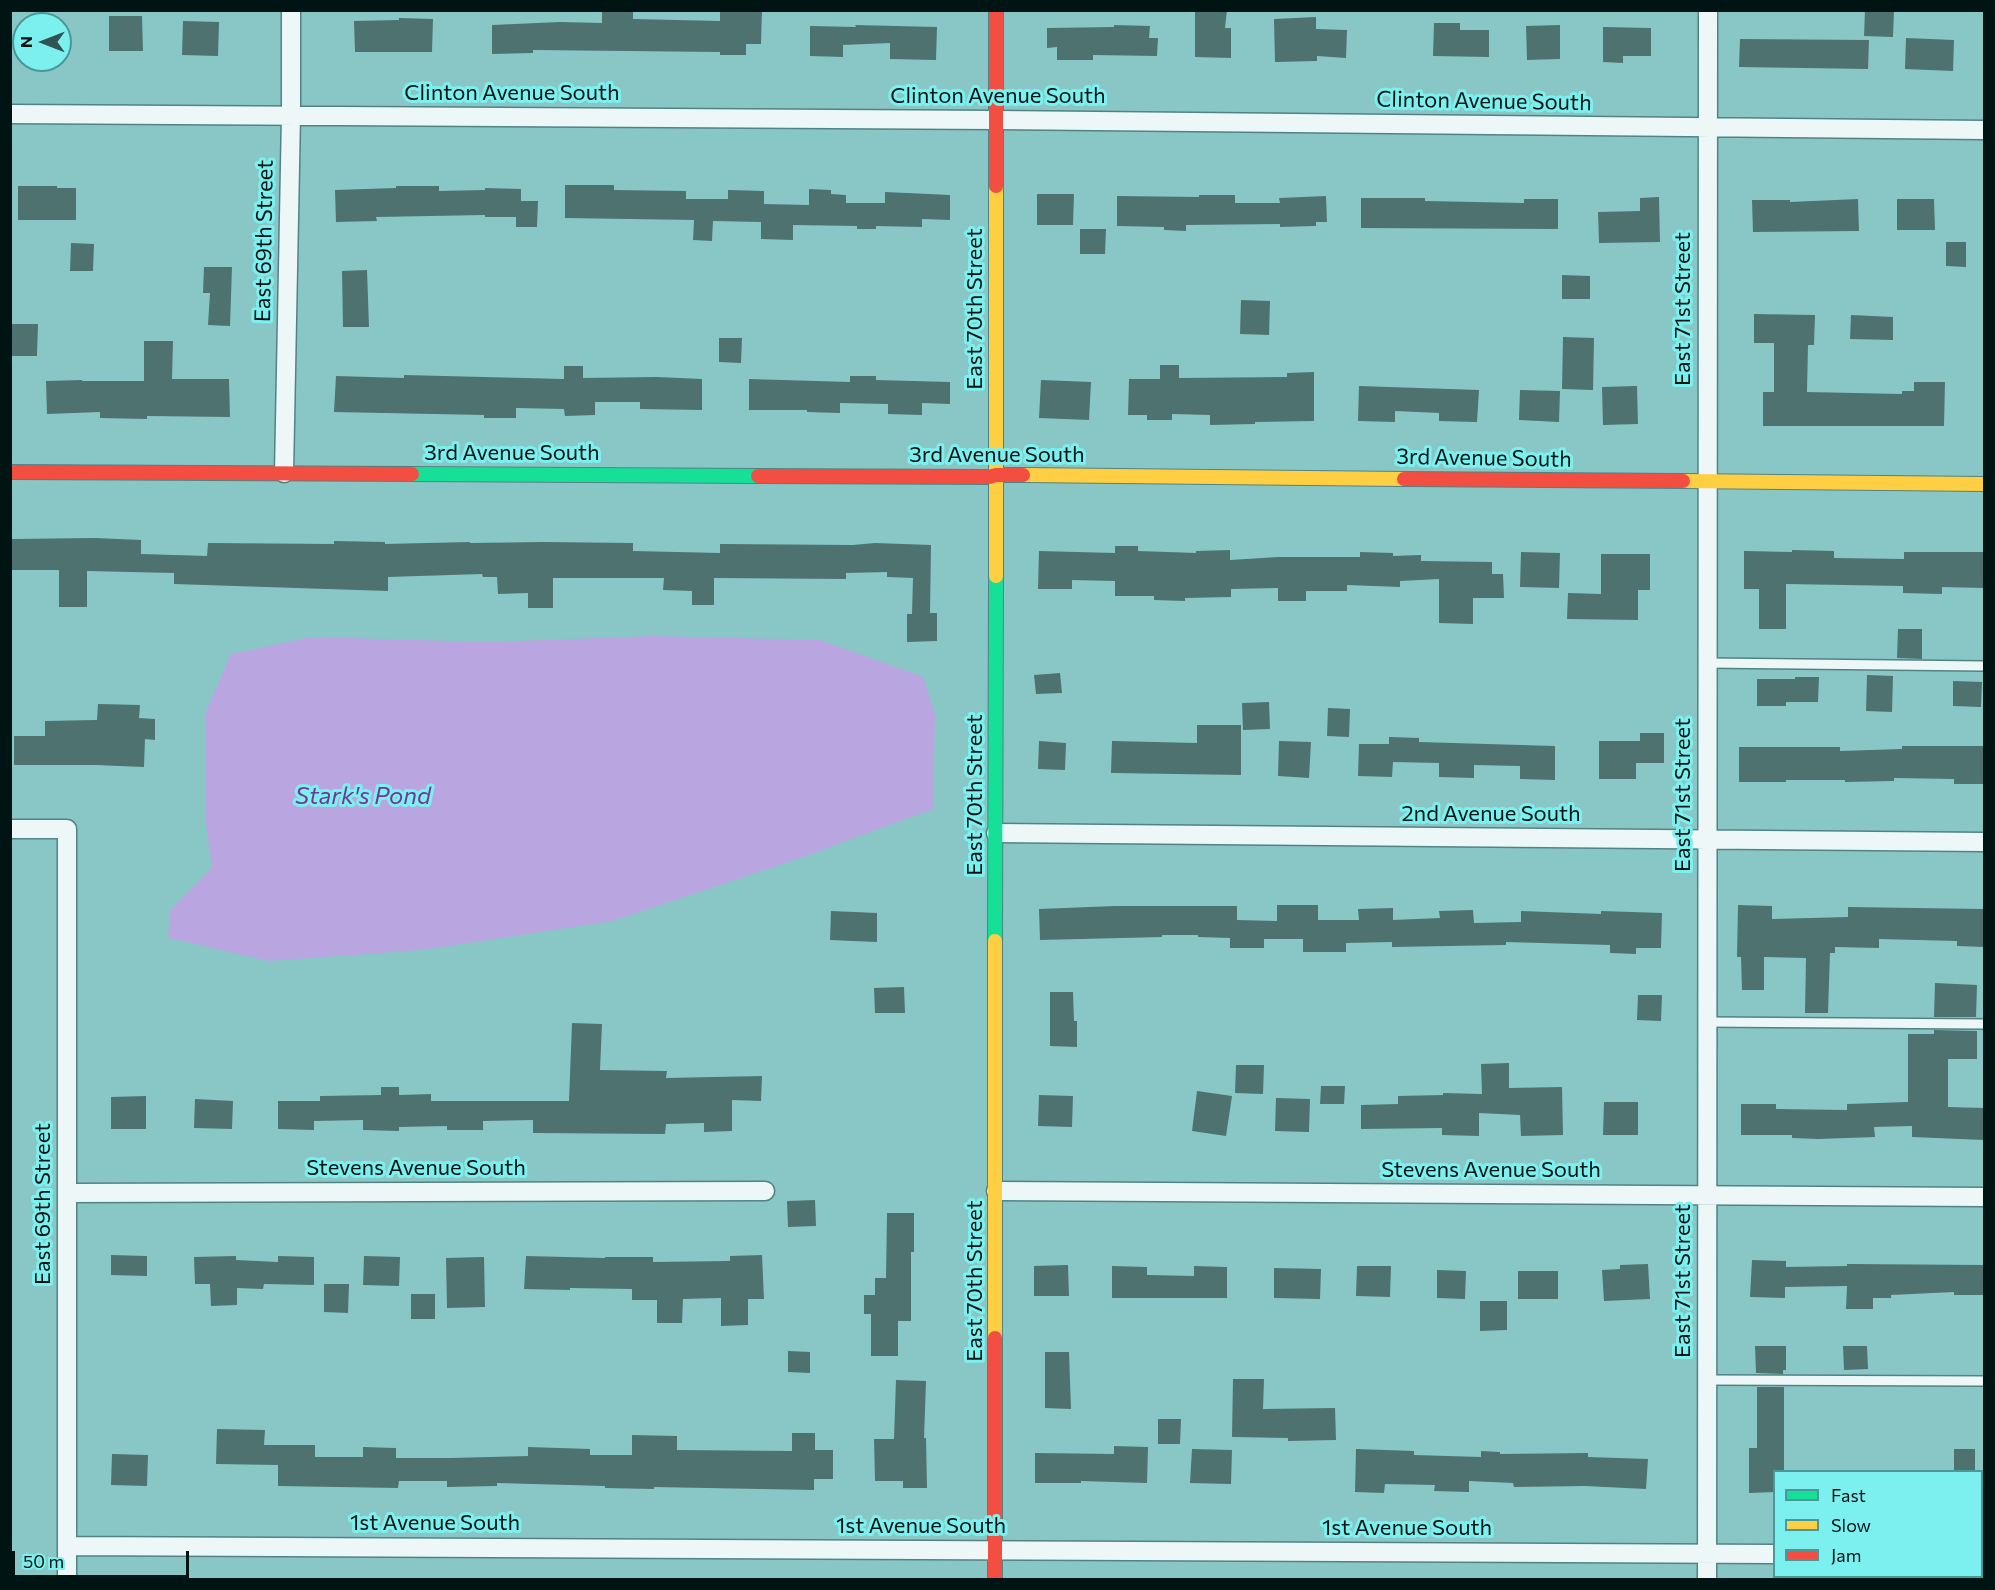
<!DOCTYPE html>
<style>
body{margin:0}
#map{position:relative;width:1995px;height:1590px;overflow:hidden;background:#89c7c7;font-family:Commissioner,sans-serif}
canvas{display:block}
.frame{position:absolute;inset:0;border:12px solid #001414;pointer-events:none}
.legend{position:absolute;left:1773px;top:1470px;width:210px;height:108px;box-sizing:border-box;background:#7cf0ee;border:2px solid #4a9897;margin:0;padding:8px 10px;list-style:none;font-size:18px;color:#001414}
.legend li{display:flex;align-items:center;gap:12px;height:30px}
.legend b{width:30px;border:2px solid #4a9897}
.north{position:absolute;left:12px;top:12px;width:60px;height:60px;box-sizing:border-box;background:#7cf0ee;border:2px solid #4a9897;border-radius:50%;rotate:270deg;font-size:16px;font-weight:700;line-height:24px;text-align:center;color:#001414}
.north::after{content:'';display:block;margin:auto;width:21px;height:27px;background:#305353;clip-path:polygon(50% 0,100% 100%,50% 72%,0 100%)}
.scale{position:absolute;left:12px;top:1551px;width:177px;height:27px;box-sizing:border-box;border:3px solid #001414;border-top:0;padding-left:8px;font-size:18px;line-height:21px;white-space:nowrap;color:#001414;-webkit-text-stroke:4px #7cf0ee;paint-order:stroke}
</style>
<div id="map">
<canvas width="1995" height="1590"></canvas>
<div class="frame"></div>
<ul class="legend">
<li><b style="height:8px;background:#16e098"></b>Fast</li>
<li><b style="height:8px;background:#ffcf43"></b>Slow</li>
<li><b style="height:8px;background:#f24e42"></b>Jam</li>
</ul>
<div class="north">N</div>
<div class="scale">50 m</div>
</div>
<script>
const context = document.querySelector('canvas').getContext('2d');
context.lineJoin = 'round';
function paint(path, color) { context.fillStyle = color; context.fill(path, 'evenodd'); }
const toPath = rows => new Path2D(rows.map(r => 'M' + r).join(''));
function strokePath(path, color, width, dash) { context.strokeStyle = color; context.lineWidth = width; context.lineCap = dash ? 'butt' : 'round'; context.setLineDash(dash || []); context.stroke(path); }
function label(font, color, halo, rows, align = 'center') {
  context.font = font + ' Commissioner,sans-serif'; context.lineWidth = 6; context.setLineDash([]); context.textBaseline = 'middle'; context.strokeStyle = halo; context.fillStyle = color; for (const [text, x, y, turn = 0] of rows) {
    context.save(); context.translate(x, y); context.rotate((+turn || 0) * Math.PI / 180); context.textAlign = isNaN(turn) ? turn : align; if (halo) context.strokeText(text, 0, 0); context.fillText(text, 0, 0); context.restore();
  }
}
const water = toPath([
 [654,636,820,640,923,677,935,714,933,809,803,857,613,921,421,950,269,961,168,938,170,911,212,867,205,816,205,714,231,654,311,637,488,642]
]);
const building = toPath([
 [602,10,633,10,633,19,720,21,720,10,762,10,761,44,746,44,746,55,720,55,720,52,533,50,533,53,492,54,492,25,560,22,602,23],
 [1195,10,1227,10,1225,28,1231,28,1231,58,1195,57],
 [1865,10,1894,10,1893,37,1864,36],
 [109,16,142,16,143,51,109,51],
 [1316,17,1316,29,1347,30,1346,58,1317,56,1317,61,1275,62,1274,19],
 [399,18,433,19,432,52,355,52,354,21,399,20],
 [183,21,219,22,218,56,182,55],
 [1434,23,1460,23,1460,30,1489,30,1489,57,1433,56],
 [855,25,937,27,936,60,890,59,890,43,843,45,843,57,810,56,810,26,856,27],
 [1114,25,1150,26,1149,38,1158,38,1157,56,1093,55,1093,60,1057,60,1057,47,1047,48,1047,28,1114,27],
 [1560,25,1560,59,1527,60,1526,26],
 [1603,27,1651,28,1651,56,1623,56,1623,63,1603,62],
 [1906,38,1954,40,1953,71,1905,69],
 [1740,39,1869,40,1868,69,1739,67],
 [565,185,614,185,614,190,686,191,686,199,728,199,728,190,764,191,764,204,809,205,809,189,831,190,831,194,846,195,846,203,885,203,885,192,950,195,950,220,922,219,922,227,876,226,876,229,857,229,857,226,793,225,793,240,761,239,761,222,713,221,712,241,693,240,694,220,565,218],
 [18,186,57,186,57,188,76,188,76,220,18,220],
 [396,186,439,186,439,191,485,190,485,188,521,189,521,201,538,201,537,227,516,227,516,217,485,217,485,215,376,217,377,221,336,222,335,190,396,188],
 [1037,194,1074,194,1073,225,1037,225],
 [1199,195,1235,195,1235,203,1280,203,1279,198,1326,196,1327,222,1316,222,1316,226,1280,227,1280,224,1186,225,1186,231,1164,230,1164,227,1117,226,1117,196,1199,197],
 [1659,197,1660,242,1599,243,1598,212,1640,211,1640,198],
 [1361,198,1425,198,1425,201,1524,203,1524,199,1558,199,1558,229,1361,228],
 [1858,199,1859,231,1753,232,1752,200,1790,200,1790,202],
 [1897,199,1934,199,1935,230,1897,230],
 [1080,229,1106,229,1105,254,1080,254],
 [1946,242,1966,242,1966,267,1946,266],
 [71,243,94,244,93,271,70,271],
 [204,267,232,267,230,326,208,325,210,293,203,293],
 [367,270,369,327,343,327,342,271],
 [1562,275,1590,276,1590,299,1562,299],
 [1241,300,1270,301,1269,335,1240,334],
 [1754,314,1815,315,1814,345,1808,345,1807,392,1902,394,1902,391,1914,391,1914,382,1945,382,1944,426,1763,426,1763,392,1774,392,1774,343,1754,343],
 [1851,315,1893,317,1893,340,1850,339],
 [10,324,38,324,37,356,10,356],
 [1563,337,1594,338,1593,390,1562,389],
 [719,338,742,338,741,363,719,362],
 [144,341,173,341,172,379,229,379,230,417,147,416,147,419,100,418,100,412,47,414,46,381,82,380,82,381,144,381],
 [1160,365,1179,365,1179,378,1287,377,1287,373,1314,372,1314,421,1255,422,1255,424,1210,425,1210,415,1172,414,1172,420,1147,420,1147,415,1128,415,1129,379,1160,379],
 [564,366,583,366,583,378,657,377,702,379,702,410,640,409,640,402,595,402,595,415,565,416,564,409,516,408,516,418,484,418,484,415,334,412,336,376,404,378,404,375,564,379],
 [850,376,876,376,876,380,950,382,950,404,922,403,922,415,888,414,888,404,840,403,840,413,807,412,807,410,749,410,749,379,850,382],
 [1041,380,1091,382,1089,420,1039,418],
 [1359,386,1479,390,1477,422,1439,421,1439,413,1395,411,1395,422,1358,421],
 [1637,386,1638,424,1603,425,1602,387],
 [1520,390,1560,391,1559,422,1519,420],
 [95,538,141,540,141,554,207,556,208,543,334,544,334,541,385,542,385,544,470,542,470,543,544,542,633,543,633,551,720,553,720,544,853,545,875,543,931,545,930,613,937,613,937,641,907,642,907,614,912,614,913,578,887,577,887,572,846,573,846,579,714,578,714,605,692,605,692,591,663,590,664,578,553,578,553,608,528,608,528,593,498,594,497,577,483,577,482,574,388,577,388,591,174,584,174,573,87,571,87,607,59,607,59,570,12,570,12,539],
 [1115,546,1138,546,1138,551,1196,553,1196,551,1230,550,1230,560,1278,557,1360,557,1360,552,1393,553,1393,556,1421,555,1421,561,1492,562,1492,574,1503,574,1504,598,1473,598,1473,624,1439,623,1439,579,1400,581,1400,587,1347,585,1347,591,1306,591,1306,601,1278,601,1278,588,1231,589,1231,597,1185,598,1185,601,1154,600,1154,596,1115,596,1115,581,1072,580,1072,589,1038,589,1039,551,1115,553],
 [1792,550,1834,551,1834,558,1904,559,1904,552,1984,552,1984,588,1942,587,1942,594,1903,593,1903,586,1786,584,1786,629,1759,629,1759,589,1744,589,1744,551,1792,552],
 [1521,552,1560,553,1559,588,1520,587],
 [1601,554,1650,554,1650,590,1638,590,1638,620,1567,619,1568,593,1601,594],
 [1898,629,1922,629,1922,659,1897,658],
 [1060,673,1062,693,1036,694,1034,675],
 [1867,675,1893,676,1892,712,1866,711],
 [1795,677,1819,677,1818,702,1786,702,1786,706,1757,706,1757,679,1795,679],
 [1953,681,1982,682,1981,707,1953,706],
 [1269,702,1270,729,1243,730,1242,703],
 [98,704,140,705,139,718,155,719,155,740,145,739,144,767,96,765,14,765,14,736,45,736,45,721,97,720],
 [1328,708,1350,709,1349,737,1327,736],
 [1197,725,1241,725,1241,775,1111,773,1112,741,1197,743],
 [1640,733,1664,733,1664,763,1636,763,1636,779,1599,779,1599,741,1640,741],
 [1389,737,1419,738,1419,742,1555,746,1555,780,1520,779,1520,766,1474,765,1474,778,1439,777,1439,763,1393,762,1392,777,1358,776,1359,744,1389,744],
 [1039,741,1066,743,1065,770,1038,769],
 [1279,741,1311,742,1309,778,1278,776],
 [1902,746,1984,746,1984,784,1954,784,1954,779,1894,778,1894,781,1845,782,1845,780,1786,780,1786,782,1739,782,1739,747,1840,747,1840,751,1902,749],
 [1277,905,1318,905,1318,920,1359,920,1358,909,1393,908,1393,920,1440,918,1439,911,1473,910,1474,923,1521,922,1521,911,1601,914,1601,911,1662,913,1661,948,1636,948,1636,954,1610,953,1610,945,1506,942,1506,945,1392,947,1392,942,1346,943,1346,952,1303,952,1303,939,1264,939,1264,948,1230,948,1230,938,1198,937,1198,935,1162,935,1162,937,1040,940,1039,909,1115,906,1237,906,1237,920,1277,921],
 [1738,905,1772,906,1772,919,1848,917,1848,907,1984,909,1984,947,1957,946,1957,941,1879,939,1879,948,1835,947,1835,953,1830,953,1828,1013,1805,1013,1806,958,1764,957,1764,990,1742,990,1741,957,1737,957],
 [831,911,877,913,877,942,830,940],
 [1935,983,1977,985,1976,1017,1934,1017],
 [904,987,905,1013,875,1013,874,988],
 [1050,992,1073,992,1074,1021,1077,1021,1077,1047,1050,1046],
 [1638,995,1662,995,1661,1021,1637,1020],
 [572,1023,602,1024,600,1070,667,1071,666,1078,762,1076,761,1101,732,1100,732,1131,704,1132,704,1123,666,1124,665,1134,533,1133,533,1120,483,1121,483,1130,447,1130,447,1126,399,1127,399,1131,363,1130,363,1120,314,1121,314,1130,278,1129,278,1101,320,1101,320,1096,381,1095,381,1087,399,1087,399,1095,431,1094,431,1101,569,1101],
 [1934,1030,1977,1031,1977,1059,1948,1059,1948,1107,1984,1108,1984,1140,1912,1137,1912,1126,1874,1127,1875,1137,1818,1139,1792,1138,1792,1135,1741,1135,1741,1104,1776,1104,1776,1109,1847,1110,1847,1104,1908,1102,1908,1034,1934,1034],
 [1509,1063,1509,1088,1562,1087,1563,1135,1521,1136,1520,1115,1479,1113,1479,1136,1442,1135,1442,1128,1361,1129,1361,1105,1398,1104,1398,1096,1443,1095,1443,1093,1482,1094,1481,1064],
 [1236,1065,1264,1065,1263,1094,1235,1093],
 [1321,1086,1345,1086,1344,1104,1320,1104],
 [1197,1091,1232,1096,1226,1136,1192,1131],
 [1039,1095,1073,1096,1072,1127,1038,1126],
 [146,1096,146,1129,111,1129,111,1097],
 [1276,1098,1310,1099,1309,1132,1275,1131],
 [195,1099,233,1101,232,1129,194,1128],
 [1604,1102,1638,1102,1638,1135,1603,1135],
 [815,1200,816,1226,788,1227,787,1201],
 [887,1213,914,1213,914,1252,911,1252,911,1321,898,1321,898,1356,871,1356,871,1314,864,1314,864,1295,875,1295,875,1278,886,1278],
 [111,1255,147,1256,147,1276,111,1275],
 [762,1255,764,1299,748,1299,748,1325,721,1326,721,1298,683,1299,682,1323,657,1323,657,1300,632,1300,632,1289,570,1288,570,1290,524,1289,526,1256,605,1258,605,1257,653,1257,653,1262,730,1261,730,1256],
 [236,1256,236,1260,278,1262,278,1256,314,1257,314,1285,264,1284,263,1289,237,1288,237,1305,211,1306,210,1284,195,1284,194,1257],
 [364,1256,400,1257,399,1286,363,1285],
 [484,1257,485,1307,447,1308,446,1258],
 [1752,1260,1786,1261,1786,1267,1847,1266,1847,1264,1984,1265,1984,1295,1954,1295,1954,1292,1891,1295,1891,1298,1873,1298,1873,1309,1846,1309,1847,1286,1785,1287,1785,1298,1750,1297],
 [1648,1264,1650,1299,1604,1301,1602,1270,1620,1269,1620,1265],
 [1068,1265,1069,1296,1034,1296,1034,1266],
 [1112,1266,1147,1267,1147,1275,1194,1276,1194,1266,1227,1267,1227,1298,1112,1298],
 [1357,1266,1391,1266,1390,1297,1356,1296],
 [1274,1268,1321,1269,1320,1299,1274,1298],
 [1437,1270,1466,1271,1465,1299,1437,1298],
 [1518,1271,1558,1271,1558,1299,1518,1299],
 [324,1284,349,1284,348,1313,324,1312],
 [411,1294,435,1294,435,1319,411,1319],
 [1480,1301,1507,1301,1507,1330,1480,1331],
 [1755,1346,1786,1346,1786,1370,1783,1370,1783,1374,1756,1373],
 [1843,1346,1867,1346,1868,1369,1844,1370],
 [788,1351,810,1352,810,1373,788,1372],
 [1045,1352,1069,1352,1071,1409,1045,1408],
 [1233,1379,1264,1379,1263,1409,1335,1408,1336,1440,1288,1441,1288,1438,1232,1437],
 [896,1380,926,1381,924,1438,926,1438,927,1488,903,1488,903,1481,875,1481,874,1439,894,1439],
 [1757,1387,1784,1387,1784,1472,1774,1472,1774,1492,1749,1493,1749,1448,1757,1448],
 [1158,1419,1181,1419,1180,1444,1158,1444],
 [217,1429,265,1430,264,1445,315,1445,315,1457,363,1457,363,1447,396,1448,396,1458,450,1458,528,1456,528,1447,590,1449,590,1455,632,1455,632,1435,677,1436,677,1450,792,1451,792,1433,815,1433,815,1450,833,1450,833,1479,814,1479,814,1490,654,1487,654,1489,605,1488,605,1486,497,1483,497,1486,447,1487,447,1481,399,1481,398,1488,278,1486,278,1465,216,1464],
 [1114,1446,1148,1447,1147,1483,1081,1481,1081,1483,1035,1483,1035,1453,1114,1454],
 [1192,1449,1232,1450,1231,1484,1190,1483],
 [1356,1449,1414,1451,1414,1455,1481,1457,1481,1451,1500,1452,1500,1454,1588,1453,1588,1457,1648,1459,1646,1489,1585,1486,1514,1487,1513,1483,1469,1481,1469,1492,1434,1491,1435,1485,1385,1484,1384,1493,1355,1492],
 [1954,1449,1975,1449,1975,1472,1954,1472],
 [112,1454,148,1455,147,1486,111,1485]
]);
const lane = toPath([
 [1707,663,1984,666],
 [1707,1022,1984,1024],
 [1707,1380,1984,1381]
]);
const street = toPath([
 [10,114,996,120,1984,130],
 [284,473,291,115,291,10],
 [10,829,67,829,67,1580],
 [996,833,1984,842],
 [996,1191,1984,1197],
 [67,1193,765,1191],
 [67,1546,1774,1554],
 [1982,1556,1984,1556],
 [1707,1580,1708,10]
]);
const fast = toPath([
 [412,474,758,476],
 [995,941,996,576]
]);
const slow = toPath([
 [1023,475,1404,479],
 [1683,481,1984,484],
 [996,576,996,186],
 [995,1338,995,941]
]);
const jam = toPath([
 [996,186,996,10],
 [10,472,412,474],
 [758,476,989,477,996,475,1023,475],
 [1404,479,1683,481],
 [995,1580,995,1338]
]);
const streetNames = [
 ["Clinton Avenue South",512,93],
 ["Clinton Avenue South",998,96],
 ["Clinton Avenue South",1484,101,1],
 ["East 69th Street",264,241,-89],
 ["East 70th Street",975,309,-90],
 ["East 71st Street",1683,309,-90],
 ["3rd Avenue South",512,453],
 ["3rd Avenue South",997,455],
 ["3rd Avenue South",1484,458,1],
 ["East 70th Street",975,795,-90],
 ["East 71st Street",1683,795,-90],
 ["2nd Avenue South",1491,814],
 ["Stevens Avenue South",416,1168],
 ["Stevens Avenue South",1491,1170],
 ["East 69th Street",43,1204,-90],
 ["East 70th Street",975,1281,-90],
 ["East 71st Street",1683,1281,-90],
 ["1st Avenue South",435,1523],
 ["1st Avenue South",921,1526],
 ["1st Avenue South",1407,1528]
];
const waterNames = [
 ["Stark's Pond",363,796]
];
paint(water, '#b9a5e0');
paint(building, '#4e7270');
strokePath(lane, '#518383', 12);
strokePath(street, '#518383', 21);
strokePath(fast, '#518383', 16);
strokePath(slow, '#518383', 16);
strokePath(jam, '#518383', 16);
strokePath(lane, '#edf7f7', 9);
strokePath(street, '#edf7f7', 18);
strokePath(fast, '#16e098', 14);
strokePath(slow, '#ffcf43', 14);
strokePath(jam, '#f24e42', 14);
label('22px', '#001414', '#7cf0ee', streetNames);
label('italic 24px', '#773495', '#7cf0ee', waterNames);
</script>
